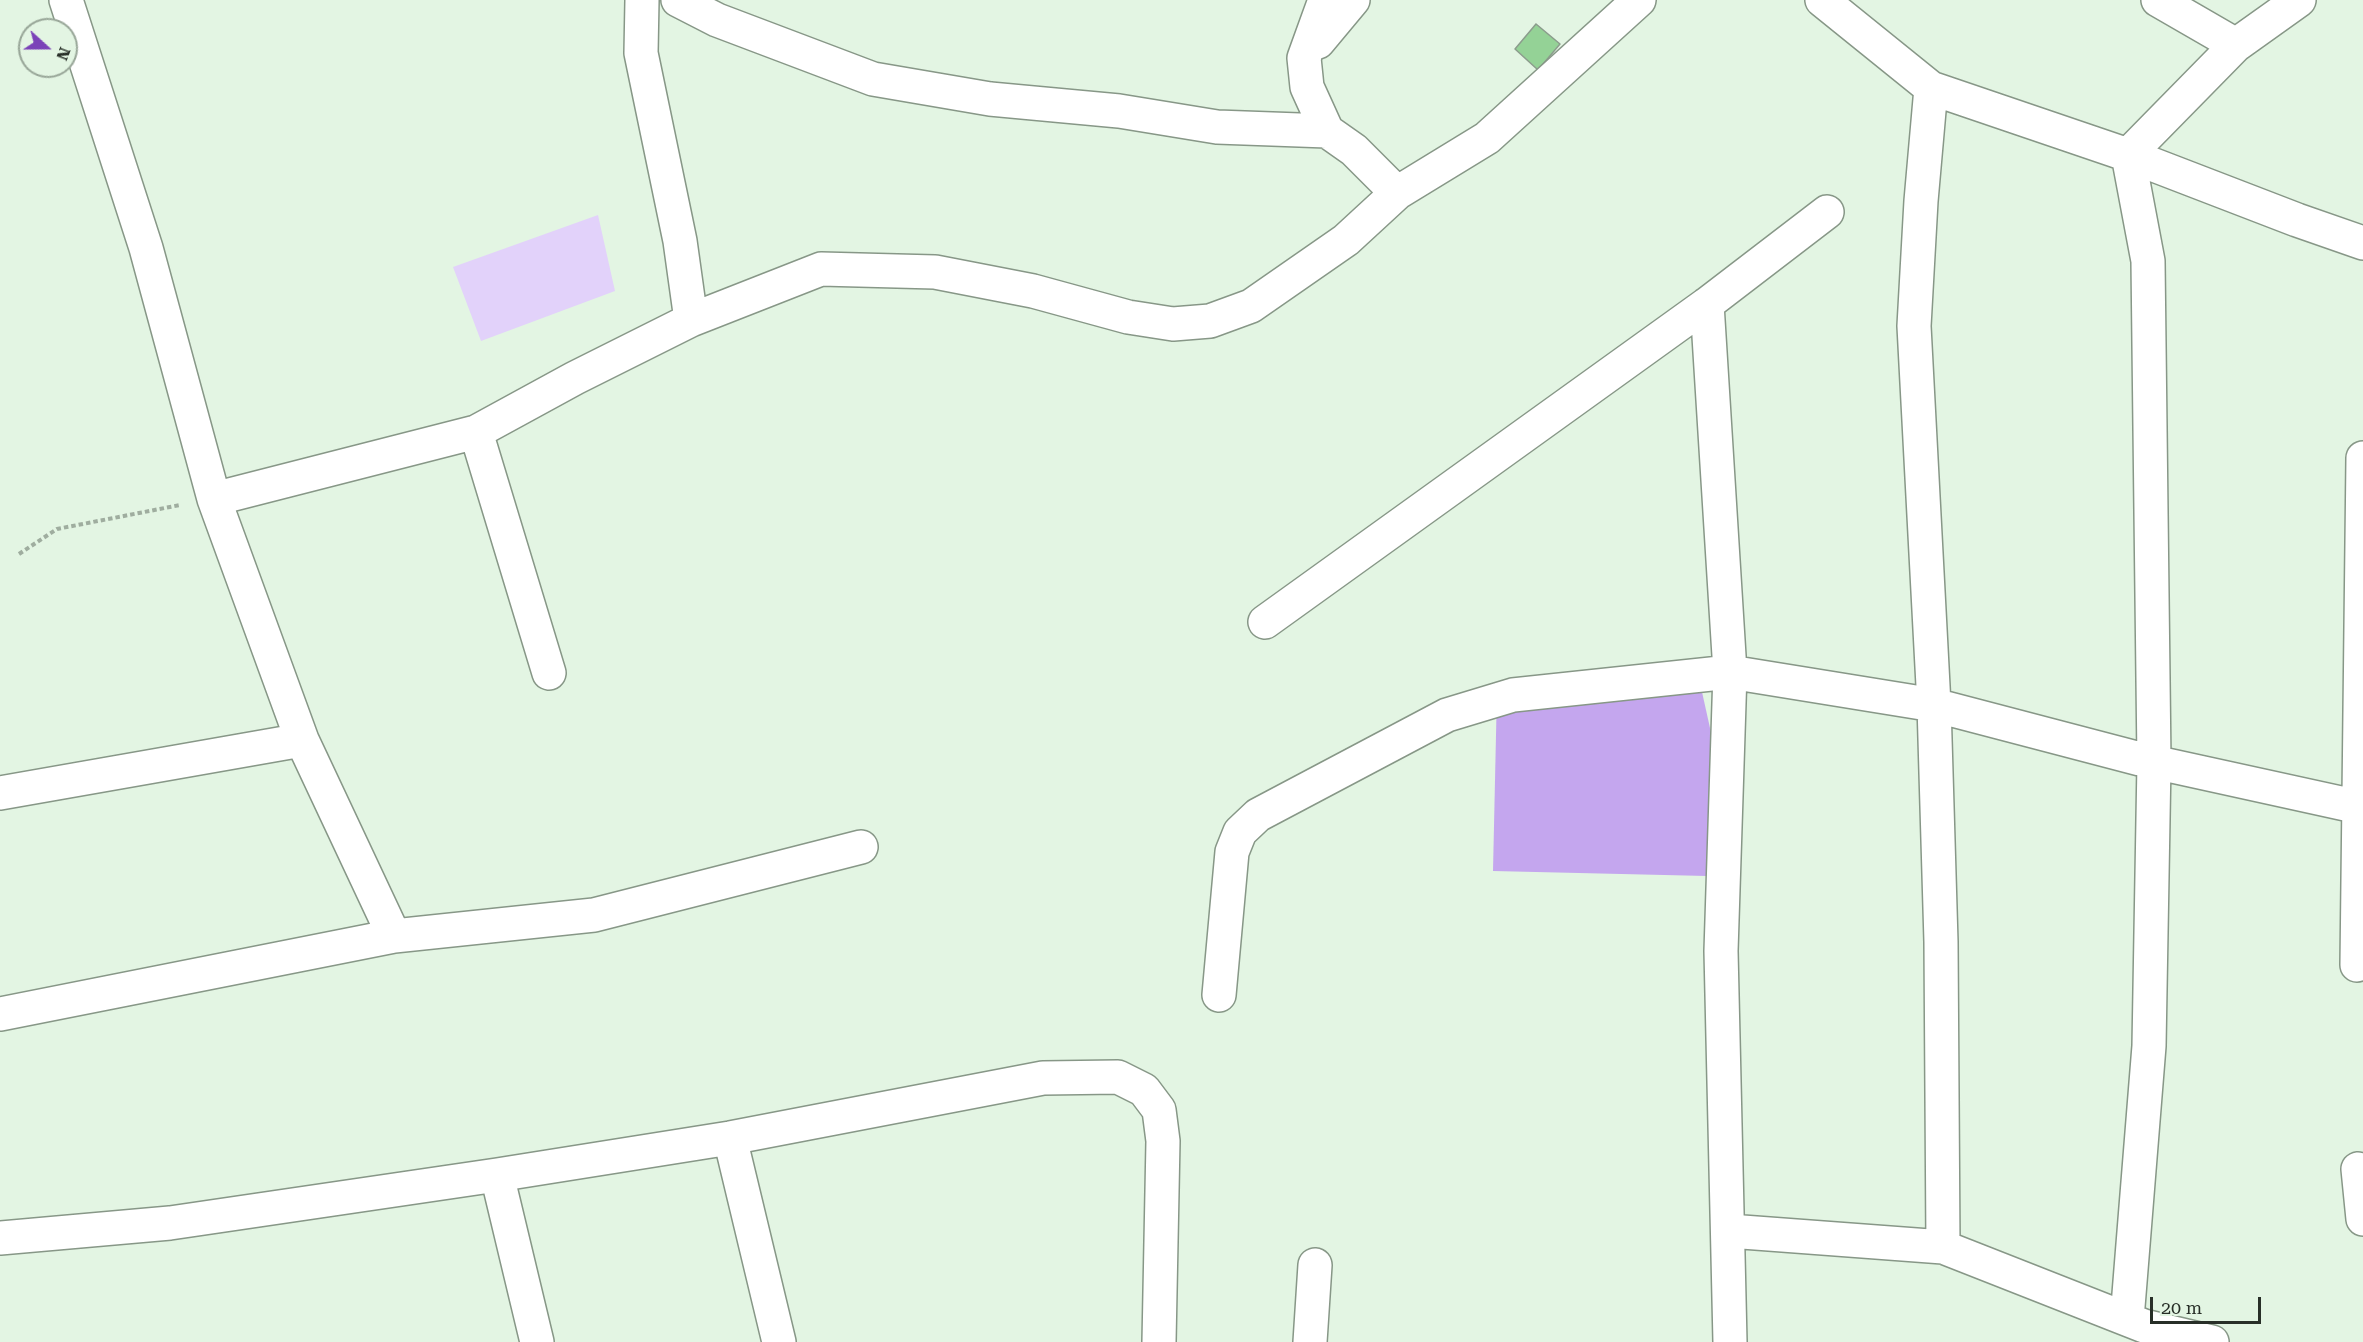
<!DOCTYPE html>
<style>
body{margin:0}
#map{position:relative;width:2363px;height:1342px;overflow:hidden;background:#e3f5e3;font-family:"Roboto Serif",serif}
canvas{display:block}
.north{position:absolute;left:18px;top:18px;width:60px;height:60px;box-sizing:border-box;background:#e3f5e3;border:2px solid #98a698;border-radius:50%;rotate:111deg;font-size:16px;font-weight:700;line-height:24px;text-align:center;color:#282f28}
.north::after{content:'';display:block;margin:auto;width:21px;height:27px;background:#7b42b8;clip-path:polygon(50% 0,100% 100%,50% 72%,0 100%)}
.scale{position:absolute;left:2150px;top:1297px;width:111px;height:27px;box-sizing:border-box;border:3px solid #282f28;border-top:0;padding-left:8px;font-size:18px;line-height:21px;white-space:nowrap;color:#282f28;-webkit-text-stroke:4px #e3f5e3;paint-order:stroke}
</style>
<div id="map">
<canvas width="2363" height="1342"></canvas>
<div class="north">N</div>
<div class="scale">20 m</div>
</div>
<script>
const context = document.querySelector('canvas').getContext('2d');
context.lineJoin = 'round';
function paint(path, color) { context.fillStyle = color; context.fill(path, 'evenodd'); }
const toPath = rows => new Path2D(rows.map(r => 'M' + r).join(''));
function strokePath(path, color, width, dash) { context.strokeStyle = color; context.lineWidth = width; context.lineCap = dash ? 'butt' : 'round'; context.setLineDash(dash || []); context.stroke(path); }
const green = toPath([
 [598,215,615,291,481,341,453,267]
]);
const water = toPath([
 [1700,683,1714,746,1707,876,1493,871,1497,690]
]);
const building = toPath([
 [1536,24,1560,44,1538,70,1515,49,1536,24]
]);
const path = toPath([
 [19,554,57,529,180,505]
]);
const minor = toPath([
 [66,0,146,248,214,499,302,740,394,936],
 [642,0,641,53,680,241,691,320],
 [678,0,717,20,873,79,990,99,1119,111,1217,127,1327,131],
 [1325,0,1304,58,1307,87,1327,131,1354,150,1397,193,1487,138,1639,0],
 [1822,0,1931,88,2128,155,2297,220,2363,243],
 [2158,0,2236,45],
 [1318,42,1353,0],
 [1931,88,1921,201,1914,326,1934,705,1941,942,1943,1247],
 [1707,304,1730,672,1721,951,1730,1342],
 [476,432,549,673],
 [214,499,476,432,575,378,691,320,821,269,935,272,1033,291,1128,317,1173,324,1210,321,1251,306,1346,240,1397,193],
 [1265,622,1707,304,1827,212],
 [0,793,302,740],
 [2357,965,2363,458],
 [1219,995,1232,852,1240,832,1258,815,1447,715,1513,695,1730,672,1934,705,2140,759,2363,808],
 [0,1014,394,936,594,915,861,847],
 [730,1138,779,1342],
 [2358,1169,2363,1219],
 [497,1175,537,1342],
 [1729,1231,1943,1247,2144,1326,2212,1342],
 [0,1238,170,1223,497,1175,730,1138,1043,1078,1118,1077,1144,1090,1159,1110,1163,1141,1159,1342],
 [2127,1319,2149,1046,2154,762,2148,261,2128,155,2236,45,2299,0],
 [1310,1342,1315,1265]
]);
paint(green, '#e2d2fa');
paint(water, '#c4a6ee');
paint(building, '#94d296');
strokePath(building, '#8b9c8c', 1.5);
strokePath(minor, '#879787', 36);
strokePath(path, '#9fad9f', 4, [4.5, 3]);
strokePath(minor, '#fff', 33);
</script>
